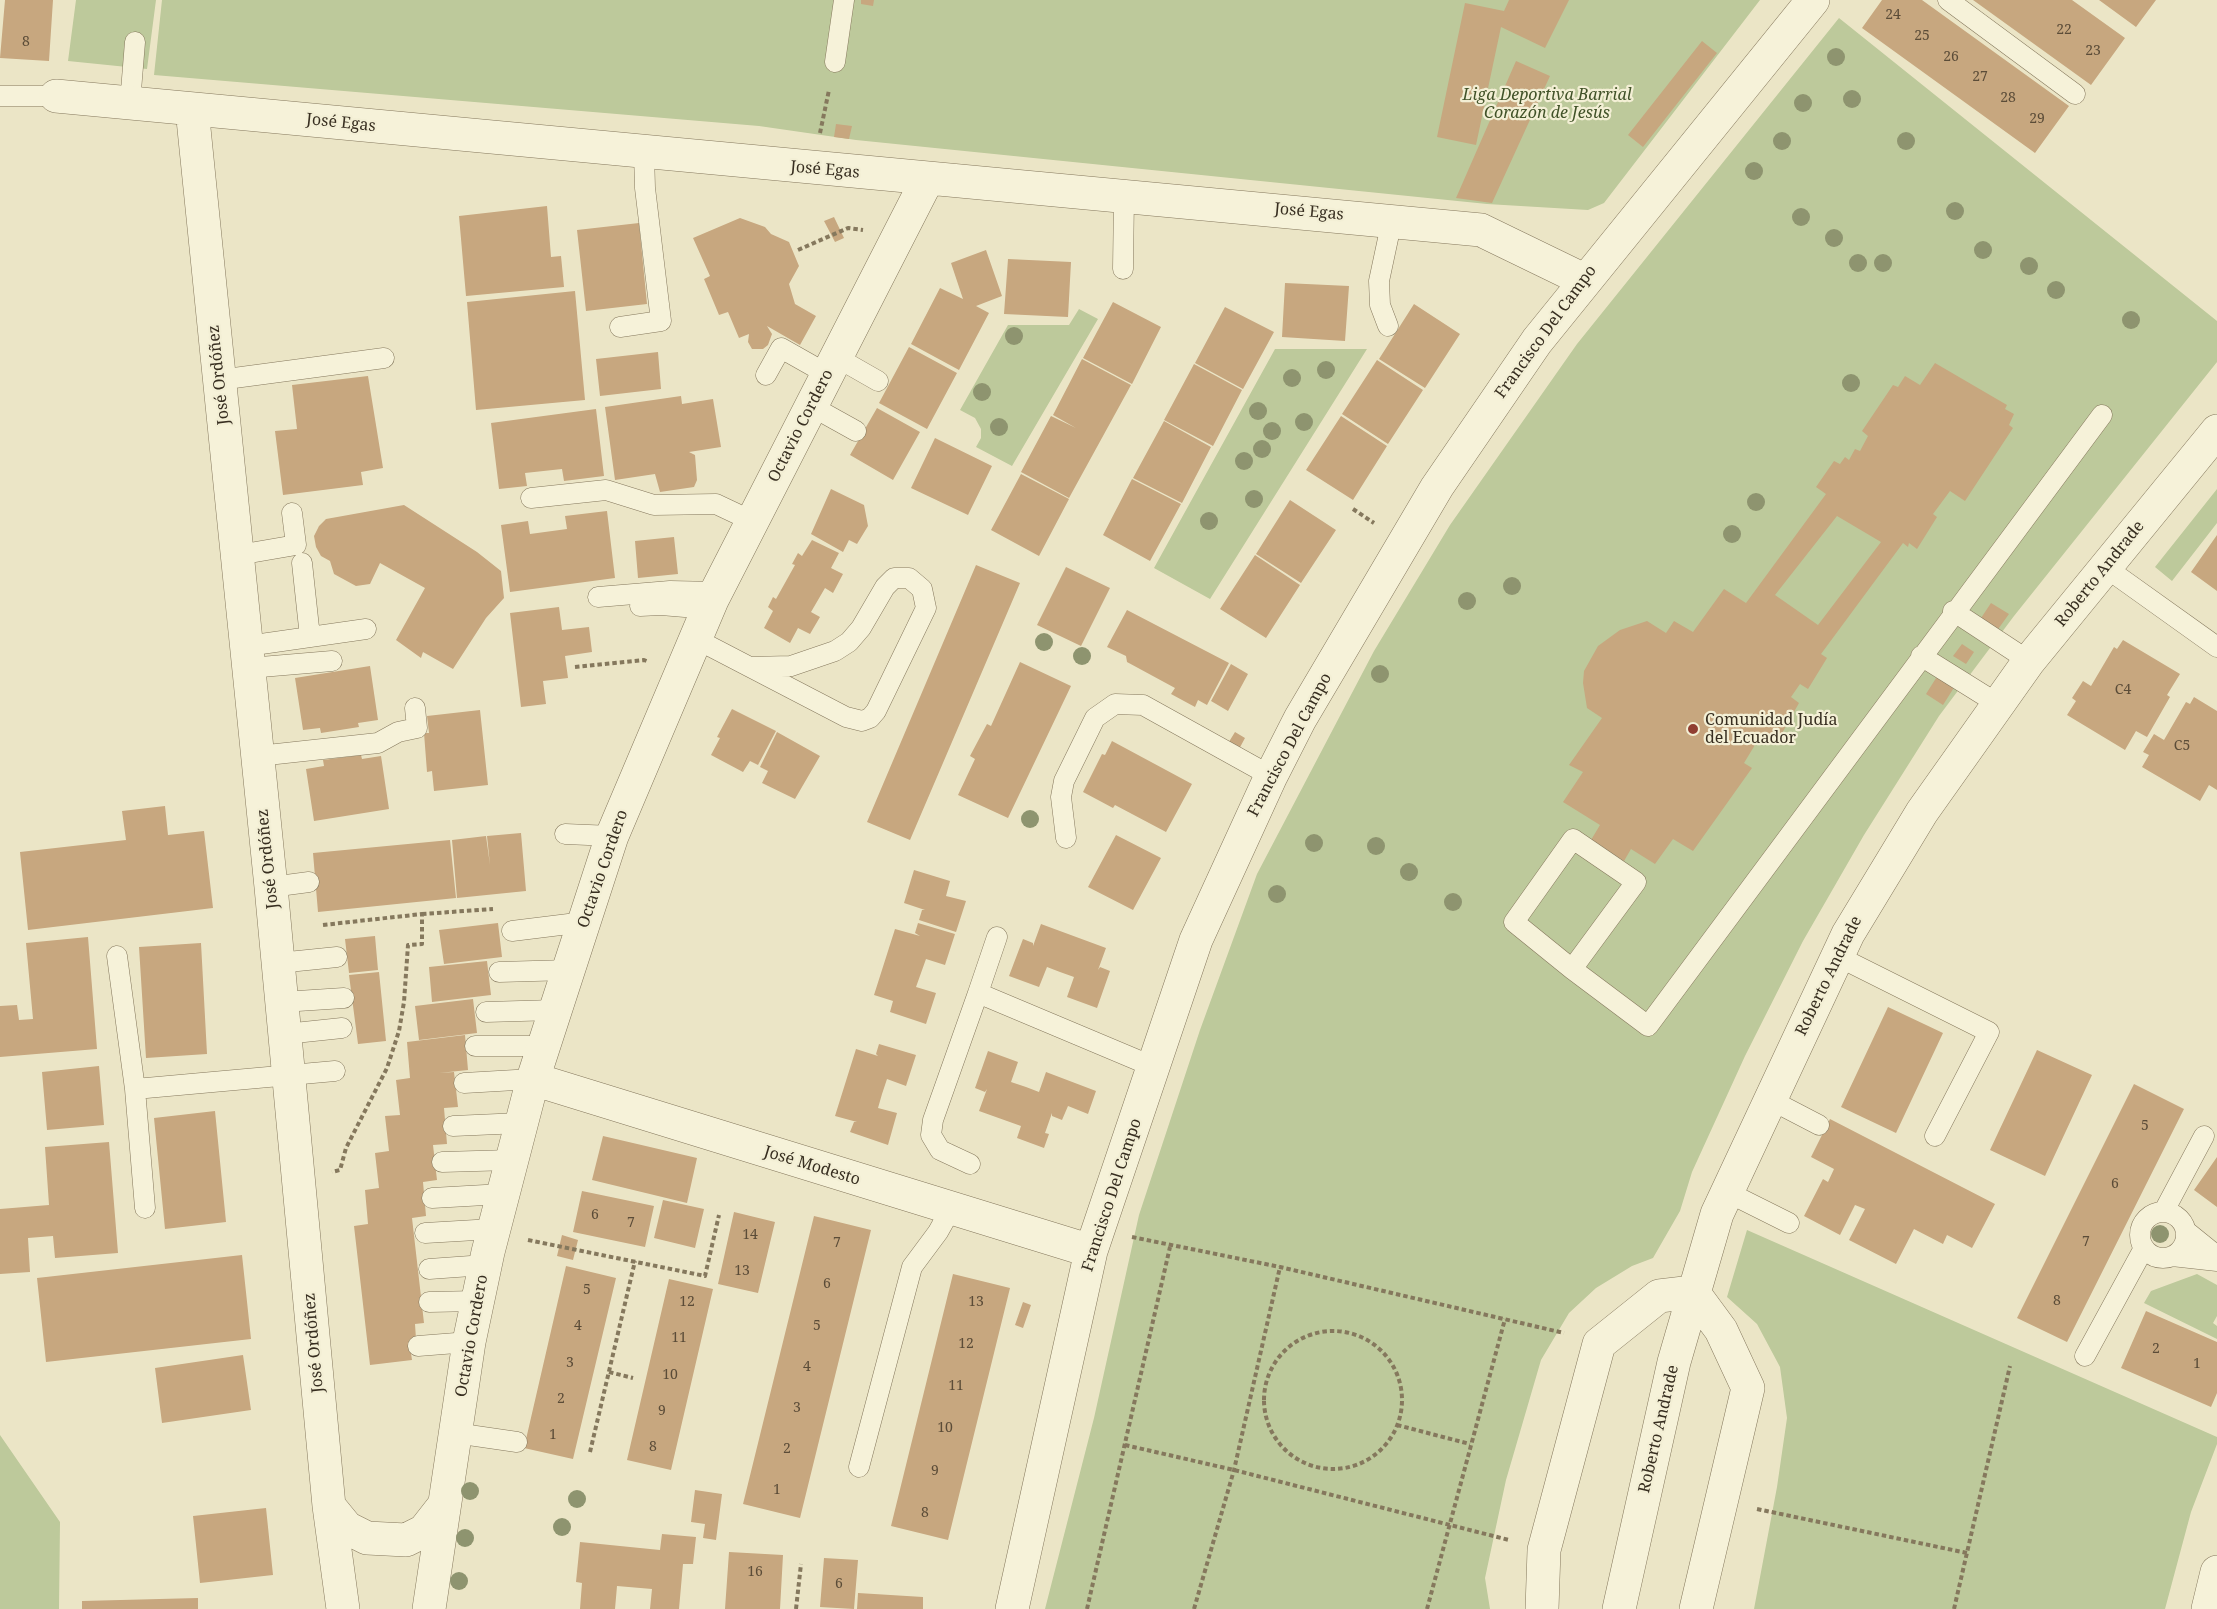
<!DOCTYPE html>
<meta charset="utf-8">
<style>
body{margin:0}
canvas{display:block;background:#ebe5c6}
</style>
<canvas width="2217" height="1609"></canvas>
<script>
const context = document.querySelector('canvas').getContext('2d');
context.lineJoin = 'round';
function paint(path, color) { context.fillStyle = color; context.fill(path, 'evenodd'); }
const toPath = rows => new Path2D(rows.map(r => 'M' + r).join(''));
function strokePath(path, color, width, dash) { context.strokeStyle = color; context.lineWidth = width; context.lineCap = dash ? 'butt' : 'round'; context.setLineDash(dash || []); context.stroke(path); }
function label(font, color, halo, rows, align = 'center') {
  context.font = font + ' "Noto Serif",serif'; context.lineWidth = 4.5; context.setLineDash([]); context.textBaseline = 'middle'; context.strokeStyle = halo; context.fillStyle = color; for (const [text, x, y, turn = 0] of rows) {
    context.save(); context.translate(x, y); context.rotate((+turn || 0) * Math.PI / 180); context.textAlign = isNaN(turn) ? turn : align; if (halo) context.strokeText(text, 0, 0); context.fillText(text, 0, 0); context.restore();
  }
}
const green = toPath([
 [76,0,156,0,147,69,68,61],
 [162,0,1760,0,1604,203,1588,210,1487,204,856,140,759,126,154,75],
 [1839,18,2217,321,2217,362,2014,616,1939,716,1864,835,1803,941,1745,1056,1692,1172,1680,1211,1653,1258,1632,1266,1596,1288,1569,1313,1541,1360,1506,1480,1485,1578,1490,1609,1045,1609,1094,1418,1139,1215,1200,1030,1257,874,1374,651,1450,525,1577,344],
 [1079,309,1098,319,1012,466,976,447,981,438,981,429,975,418,960,410,1008,325,1069,325],
 [1275,349,1367,349,1210,599,1154,568],
 [2217,489,2217,523,2172,581,2155,567],
 [1747,1230,2217,1437,2217,1444,2191,1512,2165,1609,1754,1609,1777,1487,1787,1418,1780,1367,1757,1324,1727,1297],
 [2197,1274,2217,1285,2217,1316,2213,1323,2217,1326,2217,1339,2144,1303,2151,1291],
 [0,1435,60,1522,59,1609,0,1609]
]);
const building = toPath([
 [5,0,53,0,49,61,0,58],
 [861,0,874,0,873,6,861,4],
 [1509,0,1569,0,1545,48,1501,27,1476,145,1437,137,1465,3,1504,11],
 [1882,0,1922,0,2069,106,2035,153,1862,28],
 [1973,0,2072,0,2125,38,2091,85],
 [2099,0,2156,0,2136,27],
 [1702,41,1717,53,1643,147,1628,135],
 [1516,61,1550,76,1492,203,1456,198],
 [836,124,852,126,849,139,834,137],
 [547,206,551,257,561,256,564,287,466,296,459,216],
 [834,217,844,238,835,242,824,221],
 [740,218,765,227,771,234,789,242,799,266,789,284,795,304,816,316,800,345,767,326,772,334,768,345,763,349,752,349,748,342,749,334,739,338,728,312,719,315,704,279,710,276,693,238],
 [639,223,647,304,586,311,577,230],
 [986,250,1002,296,976,306,989,313,959,370,911,344,940,288,963,299,951,263],
 [1008,259,1071,262,1068,317,1004,314],
 [1285,283,1349,286,1345,341,1282,337],
 [575,291,585,400,476,410,467,302],
 [1113,302,1161,327,1132,384,1083,358],
 [1414,304,1460,334,1425,388,1379,359],
 [1225,307,1274,332,1243,389,1195,363],
 [909,347,957,373,927,429,879,403],
 [658,352,661,389,600,396,596,359],
 [1082,359,1131,385,1069,498,1021,472,1051,416,1076,428,1053,415],
 [1377,360,1423,390,1388,444,1342,414],
 [1935,363,2007,405,2005,409,2014,414,2009,425,2013,428,1965,501,1950,491,1933,514,1937,517,1917,549,1909,543,1908,547,1903,543,1821,654,1827,658,1808,689,1800,684,1791,697,1799,703,1781,735,1766,738,1761,735,1744,763,1752,768,1693,851,1673,839,1655,864,1631,849,1624,861,1591,840,1600,825,1563,802,1583,772,1569,765,1602,718,1587,708,1583,683,1584,671,1598,646,1620,630,1647,621,1666,633,1674,621,1693,632,1724,589,1746,603,1826,494,1816,487,1834,461,1840,464,1845,457,1849,460,1855,449,1860,451,1868,436,1862,431,1893,385,1898,387,1905,376,1920,385],
 [1837,516,1881,542,1818,625,1775,595],
 [1194,364,1242,390,1213,446,1164,420],
 [368,376,383,468,361,472,363,485,283,495,275,431,297,429,292,385],
 [681,396,682,404,713,399,721,447,689,452,695,455,697,480,694,487,660,492,655,474,615,480,605,407],
 [877,408,920,432,893,480,850,455],
 [596,409,604,476,564,481,562,469,525,473,527,486,499,489,491,423],
 [1341,416,1387,446,1353,500,1306,470],
 [1164,421,1211,447,1182,503,1133,478],
 [935,438,992,466,968,515,911,488],
 [1021,474,1069,499,1039,556,991,530],
 [1132,479,1181,504,1150,561,1103,535],
 [831,489,864,505,868,526,857,544,849,540,843,552,811,534],
 [1290,500,1336,530,1301,583,1256,554],
 [404,505,477,552,501,571,504,598,486,618,453,669,423,652,421,658,396,640,425,588,380,563,370,584,356,586,334,574,330,561,321,556,316,547,314,536,319,526,326,519],
 [607,511,615,578,510,592,501,525,528,521,530,534,567,529,565,516],
 [2217,535,2217,591,2191,572],
 [674,537,678,574,638,578,635,541],
 [812,540,839,553,831,568,843,574,833,593,825,588,811,612,820,617,810,634,798,628,790,643,764,628,773,611,768,607,773,597,776,599,795,565,792,564,798,553,802,556],
 [1255,555,1300,585,1266,638,1220,609],
 [976,565,1020,583,910,840,867,822],
 [1066,567,1110,588,1081,646,1037,625],
 [1991,603,2009,614,1996,632,1979,621],
 [559,607,562,630,589,627,592,652,565,656,568,678,543,681,546,704,521,707,510,613],
 [1127,610,1229,663,1207,705,1198,700,1195,707,1171,694,1175,688,1127,662,1126,656,1107,647],
 [2123,640,2180,674,2167,695,2170,697,2147,737,2136,731,2125,750,2067,715,2076,701,2072,698,2083,681,2091,686,2114,647,2117,649],
 [1962,644,1974,652,1966,664,1953,656],
 [1020,662,1071,686,1008,818,958,795,975,759,970,756,987,724,991,726],
 [1231,664,1248,674,1228,711,1211,701],
 [370,666,378,720,358,723,359,727,321,733,320,728,303,730,295,678],
 [1938,675,1955,686,1943,705,1926,694],
 [2194,697,2217,711,2217,790,2209,785,2200,801,2142,767,2149,755,2143,752,2154,734,2164,740,2186,702,2190,704],
 [732,709,776,731,758,765,750,761,743,772,711,755,720,738,717,737],
 [480,710,488,785,434,791,432,771,427,772,424,733,429,733,427,716],
 [777,732,820,756,795,799,762,783,768,771,760,767],
 [1235,732,1245,738,1238,751,1227,745],
 [1112,741,1192,784,1166,832,1115,805,1113,808,1083,792,1102,754,1105,755],
 [361,755,362,759,381,756,389,809,314,821,306,769,324,766,323,760],
 [165,806,168,835,204,831,213,908,28,930,20,852,126,840,122,811],
 [521,833,526,891,457,898,452,840,486,836,490,865,487,836],
 [1116,835,1161,858,1133,910,1088,887],
 [450,840,456,898,318,912,313,853],
 [914,870,950,881,946,896,966,901,956,932,919,920,922,910,925,910,904,903],
 [498,923,502,957,444,964,439,930],
 [918,923,955,934,945,965,926,959,916,987,936,993,926,1024,890,1012,893,1001,874,995,895,929,920,936,915,933],
 [1041,924,1106,948,1098,970,1100,967,1110,971,1097,1008,1067,997,1074,977,1060,972,1047,967,1039,987,1009,976,1023,939,1033,943,1033,946],
 [375,936,378,970,349,973,345,939],
 [88,937,97,1049,0,1057,0,1006,17,1005,19,1020,33,1019,26,943],
 [201,943,207,1054,146,1058,139,947],
 [487,961,491,995,432,1002,429,967],
 [379,972,386,1041,358,1044,349,975],
 [473,999,477,1033,419,1040,415,1006],
 [1888,1007,1943,1033,1896,1133,1841,1107],
 [465,1035,468,1070,439,1073,454,1072,458,1107,444,1108,447,1144,433,1145,437,1180,423,1182,426,1216,412,1218,424,1323,415,1324,416,1339,409,1340,412,1360,370,1365,354,1226,368,1224,365,1190,379,1188,375,1153,389,1151,385,1116,400,1115,396,1080,410,1078,407,1042],
 [879,1044,916,1055,906,1086,887,1079,882,1094,878,1108,897,1113,888,1145,850,1132,854,1122,857,1122,835,1116,856,1049,878,1056,876,1054],
 [2037,1050,2092,1075,2045,1176,1990,1150],
 [988,1051,1018,1062,1011,1082,1026,1087,1039,1092,1046,1072,1096,1091,1088,1114,1068,1106,1062,1120,1052,1116,1052,1113,1045,1133,1049,1134,1044,1148,1017,1138,1021,1126,979,1111,987,1089,985,1092,975,1088],
 [99,1066,104,1125,47,1130,42,1072],
 [2134,1084,2184,1109,2067,1342,2017,1318],
 [215,1111,226,1222,165,1229,154,1118],
 [1830,1119,1995,1204,1972,1248,1947,1235,1943,1244,1914,1229,1896,1264,1849,1240,1865,1209,1855,1205,1840,1235,1804,1216,1823,1179,1828,1182,1834,1169,1811,1157],
 [603,1136,697,1158,687,1203,592,1180],
 [109,1142,118,1253,55,1258,53,1236,28,1238,30,1272,0,1274,0,1209,49,1205,45,1147],
 [2217,1157,2217,1207,2194,1190],
 [582,1191,654,1206,645,1247,573,1232],
 [663,1200,704,1209,695,1248,654,1238],
 [734,1212,775,1222,758,1293,718,1284],
 [814,1216,871,1230,800,1518,743,1504],
 [562,1235,578,1240,573,1260,557,1256],
 [242,1255,251,1339,46,1362,37,1278],
 [566,1266,616,1278,573,1459,524,1448],
 [953,1274,1010,1288,948,1540,891,1526],
 [669,1279,713,1289,671,1470,627,1460],
 [1023,1302,1031,1305,1023,1328,1015,1325],
 [2146,1311,2217,1342,2217,1393,2211,1407,2121,1368],
 [243,1355,251,1410,162,1423,155,1368],
 [695,1490,722,1494,716,1540,703,1538,705,1524,691,1522],
 [266,1508,273,1575,200,1583,193,1516],
 [662,1534,696,1537,693,1564,683,1564,679,1609,650,1609,652,1589,617,1586,615,1609,580,1609,582,1583,576,1582,580,1542,660,1550],
 [729,1552,783,1555,780,1609,725,1609],
 [824,1558,858,1560,854,1609,820,1607],
 [858,1593,923,1597,923,1609,857,1609],
 [198,1598,198,1609,82,1609,82,1601]
]);
const path = toPath([
 [820,133,829,90],
 [798,250,848,228,863,230],
 [1353,509,1374,523],
 [575,667,644,660,649,662],
 [422,914,493,909],
 [323,925,422,914,422,944,408,945,404,1002,399,1031,387,1068,346,1148,340,1170,332,1172],
 [1132,1237,1280,1267,1564,1333],
 [528,1240,705,1276,719,1215],
 '1264 1400a69 69 0 1 1 138 0a69 69 0 1 1-138 0Z',
 [609,1372,633,1378],
 [1397,1425,1470,1444],
 [1125,1445,1234,1470,1509,1540],
 [590,1452,635,1261],
 [1757,1509,1967,1553],
 [796,1609,801,1564],
 [1087,1609,1170,1247],
 [1194,1609,1234,1470,1280,1267],
 [1427,1609,1505,1319],
 [1954,1609,2010,1366]
]);
const lane = toPath([
 [1948,0,2075,94],
 [835,62,844,0],
 [0,96,56,96],
 [130,103,135,42],
 [1123,269,1124,196],
 [1388,326,1380,305,1379,281,1392,220],
 [620,327,661,321,645,188,644,153],
 [836,357,878,381],
 [766,375,781,348,827,374],
 [219,380,384,358],
 [811,406,856,431],
 [531,498,606,490,654,505,716,504,752,521],
 [238,555,296,545,292,513],
 [2105,567,2217,647],
 [598,597,670,591,717,592],
 [640,606,661,605,709,609],
 [1953,611,2029,661],
 [310,637,366,629],
 [696,639,846,717,862,721,870,718,876,711,926,608,922,589,909,578,894,578,885,587,861,628,849,642,835,651,791,666,750,667],
 [247,646,310,637,302,563],
 [1921,656,1998,704],
 [249,668,332,661],
 [258,756,378,743,398,732,417,728,415,708],
 [565,834,612,836],
 [1066,838,1061,797,1064,781,1095,718,1115,704,1143,705,1271,776],
 [271,887,309,882],
 [512,931,585,922],
 [117,956,135,1089,145,1208],
 [1839,957,1989,1032,1935,1136],
 [278,963,337,957],
 [1572,969,1636,882,1573,839,1514,922,1572,969,1648,1026,2102,415],
 [499,972,569,970],
 [978,993,997,937],
 [282,1002,344,998],
 [486,1012,555,1010],
 [285,1034,342,1028],
 [475,1046,544,1046],
 [464,1083,533,1079],
 [135,1089,335,1071],
 [1769,1099,1819,1125],
 [453,1126,521,1123],
 [442,1162,511,1160],
 [970,1164,940,1150,931,1135,933,1120,978,993,1154,1067],
 [1727,1192,1789,1223],
 [432,1198,503,1194],
 [2164,1211,2204,1136],
 '2140 1235a23 23 0 1 1 46 0a23 23 0 1 1-46 0Z',
 [2186,1231,2217,1256],
 [425,1233,493,1229],
 [2172,1256,2217,1261],
 [429,1269,485,1265],
 [429,1302,477,1301],
 [418,1346,469,1342],
 [2085,1356,2144,1248],
 [455,1433,517,1442],
 [859,1467,912,1267,938,1232,952,1207]
]);
const street = toPath([
 [56,96,1481,230,1584,280],
 [192,109,271,887,329,1506,343,1609],
 [533,1079,1091,1251],
 [329,1506,347,1528,367,1538,406,1540,424,1531,442,1508],
 [429,1609,469,1342,488,1252,533,1079,612,836,712,600,927,180],
 [1012,1609,1091,1251,1196,940,1271,776,1300,719,1437,487,1537,341,1813,0],
 [1542,1609,1544,1550,1599,1344,1659,1296,1693,1292,1721,1330,1748,1388,1696,1609],
 [1619,1609,1674,1362,1717,1214,1848,934,1922,812,2029,661,2217,431],
 [2208,1609,2217,1572]
]);
const trees = [
 [1836,57],
 [1852,99],
 [1803,103],
 [1782,141],
 [1906,141],
 [1754,171],
 [1955,211],
 [1801,217],
 [1834,238],
 [1983,250],
 [1858,263],
 [1883,263],
 [2029,266],
 [2056,290],
 [2131,320],
 [1014,336],
 [1326,370],
 [1292,378],
 [1851,383],
 [982,392],
 [1258,411],
 [1304,422],
 [999,427],
 [1272,431],
 [1262,449],
 [1244,461],
 [1254,499],
 [1756,502],
 [1209,521],
 [1732,534],
 [1512,586],
 [1467,601],
 [1044,642],
 [1082,656],
 [1380,674],
 [1030,819],
 [1314,843],
 [1376,846],
 [1409,872],
 [1277,894],
 [1453,902],
 [2160,1234],
 [470,1491],
 [577,1499],
 [562,1527],
 [465,1538],
 [459,1581]
];
const markers = [
 [1693,729,6,"#903e31"]
];
const numberNames = [
 ["24",1893,15],
 ["22",2064,30],
 ["25",1922,36],
 ["8",26,42],
 ["23",2093,51],
 ["26",1951,57],
 ["27",1980,77],
 ["28",2008,98],
 ["29",2037,119],
 ["C4",2123,690],
 ["C5",2182,746],
 ["5",2145,1126],
 ["6",2115,1184],
 ["6",595,1215],
 ["7",631,1223],
 ["14",750,1235],
 ["7",2086,1242],
 ["7",837,1243],
 ["13",742,1271],
 ["6",827,1284],
 ["5",587,1290],
 ["8",2057,1301],
 ["12",687,1302],
 ["13",976,1302],
 ["4",578,1326],
 ["5",817,1326],
 ["11",679,1338],
 ["12",966,1344],
 ["2",2156,1349],
 ["3",570,1363],
 ["1",2197,1364],
 ["4",807,1367],
 ["10",670,1375],
 ["11",956,1386],
 ["2",561,1399],
 ["3",797,1408],
 ["9",662,1411],
 ["10",945,1428],
 ["1",553,1435],
 ["8",653,1447],
 ["2",787,1449],
 ["9",935,1471],
 ["1",777,1490],
 ["8",925,1513],
 ["16",755,1572],
 ["6",839,1584]
];
const parkNames = [
 ["Liga Deportiva Barrial",1547,95],
 ["Corazón de Jesús",1547,113]
];
const streetNames = [
 ["José Egas",341,123,6],
 ["José Egas",825,170,5],
 ["José Egas",1309,212,5],
 ["Francisco Del Campo",1546,332,-54],
 ["José Ordóñez",219,375,-96],
 ["Octavio Cordero",801,426,-63],
 ["Roberto Andrade",2100,574,-51],
 ["Francisco Del Campo",1290,745,-62],
 ["José Ordóñez",268,859,-96],
 ["Octavio Cordero",603,869,-71],
 ["Roberto Andrade",1829,976,-64],
 ["José Modesto",812,1166,17],
 ["Francisco Del Campo",1112,1195,-72],
 ["Octavio Cordero",472,1336,-80],
 ["José Ordóñez",314,1343,-95],
 ["Roberto Andrade",1659,1429,-77]
];
const poiNames = [
 ["Comunidad Judía",1705,720],
 ["del Ecuador",1705,738]
];
paint(green, '#bdc99b');
paint(building, '#c7a77f');
strokePath(lane, '#85785d', 21);
strokePath(street, '#85785d', 34);
strokePath(path, '#85785d', 4, [4.5, 3]);
strokePath(lane, '#f6f2d9', 20);
strokePath(street, '#f6f2d9', 33);
context.fillStyle = '#8e946f';
for (const [x, y] of trees) { context.beginPath(); context.arc(x, y, 9, 0, 2 * Math.PI); context.fill(); }
for (const [x, y, r, color] of markers) { const dot = new Path2D(); dot.arc(x, y, r, 0, 2 * Math.PI); context.fillStyle = color; context.fill(dot); strokePath(dot, '#f3efd5', 2); }
label('14px', '#5b4c38', null, numberNames);
label('italic 16px', '#415228', '#f3efd5', parkNames);
label('16px', '#372e20', '#f3efd5', streetNames);
label('16px', '#372e20', '#f3efd5', poiNames, 'left');
</script>
